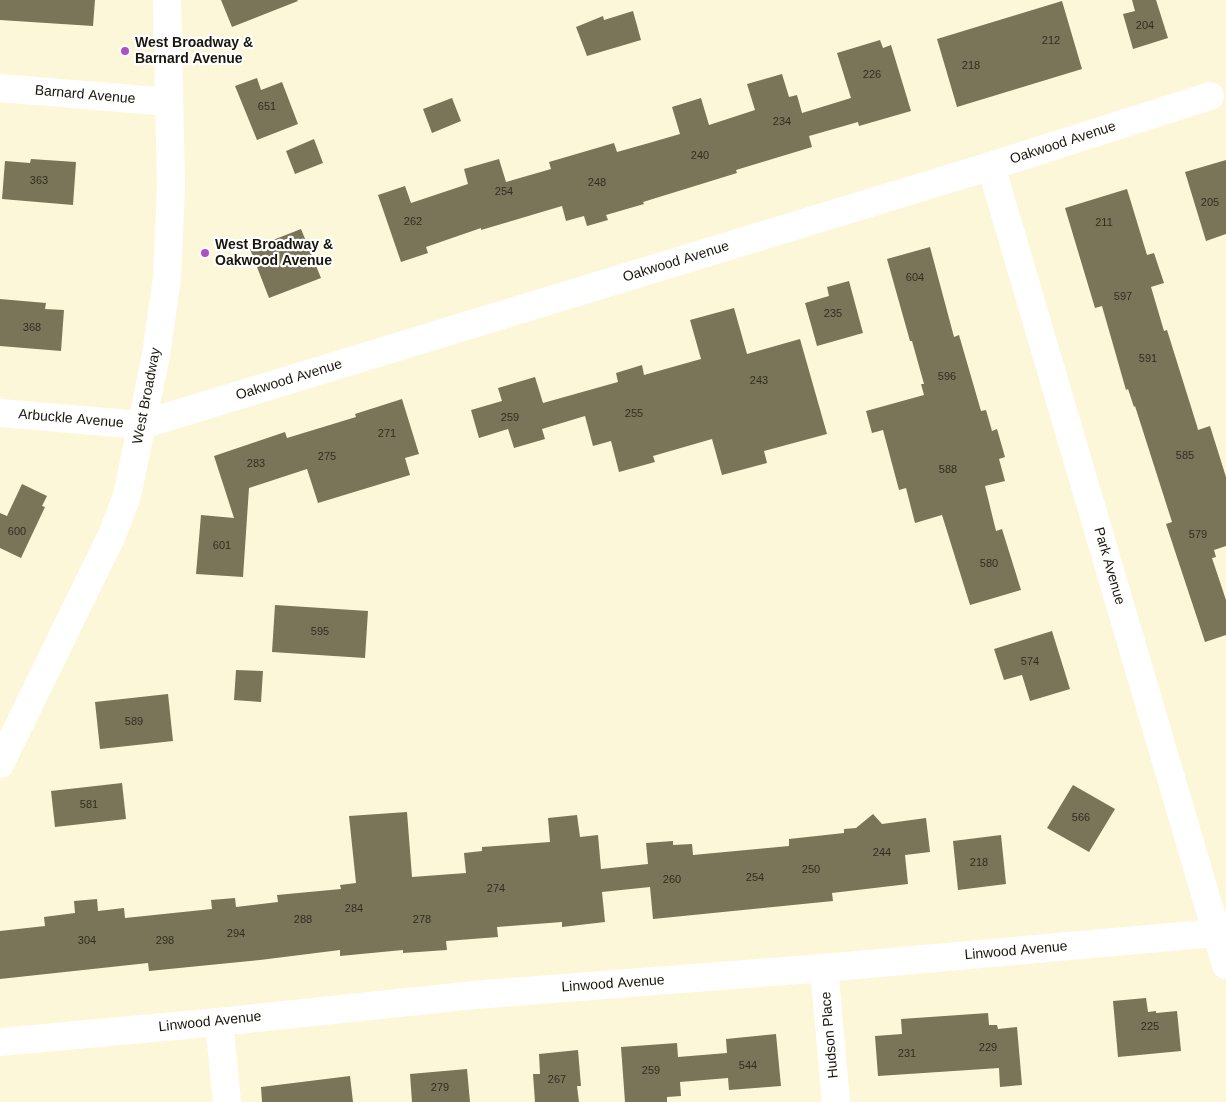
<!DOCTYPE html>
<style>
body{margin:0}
canvas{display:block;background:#fdf7d9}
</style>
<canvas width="1226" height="1102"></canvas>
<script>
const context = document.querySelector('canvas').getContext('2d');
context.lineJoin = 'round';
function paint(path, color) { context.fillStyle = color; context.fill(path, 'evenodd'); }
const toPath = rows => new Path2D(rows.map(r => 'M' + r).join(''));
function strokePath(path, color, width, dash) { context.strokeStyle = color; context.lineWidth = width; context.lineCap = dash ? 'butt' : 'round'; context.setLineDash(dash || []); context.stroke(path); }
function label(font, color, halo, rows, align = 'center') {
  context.font = font + ' Arial,sans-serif'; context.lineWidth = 4.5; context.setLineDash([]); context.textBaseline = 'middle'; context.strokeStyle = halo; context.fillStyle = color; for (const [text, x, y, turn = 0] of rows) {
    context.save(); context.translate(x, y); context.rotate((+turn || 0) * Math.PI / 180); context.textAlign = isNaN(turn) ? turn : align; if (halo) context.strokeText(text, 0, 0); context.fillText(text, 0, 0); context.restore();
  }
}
const building = toPath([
 [0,0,95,0,93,26,0,20],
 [221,0,297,0,298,1,232,27],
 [1132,0,1156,0,1168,38,1133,49,1123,14,1135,11],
 [1062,1,1082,69,957,107,937,39],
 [633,11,641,40,587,56,576,27,603,16,604,20],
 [880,40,883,48,891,45,911,111,859,126,858,122,809,136,812,147,736,170,737,173,643,202,644,204,606,215,608,220,587,226,584,216,566,221,562,206,498,225,481,230,481,228,426,247,428,253,401,262,378,195,405,186,411,203,468,184,464,169,499,159,506,182,551,169,549,162,614,143,617,152,649,143,680,134,672,107,701,98,709,125,755,110,747,84,782,74,789,97,797,95,802,113,851,98,837,53],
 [257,78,261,90,282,82,298,124,257,140,235,86],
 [452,98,461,121,432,133,423,109],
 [314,139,323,163,295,174,286,151],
 [31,159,76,162,73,205,2,199,5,161,30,163],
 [1226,160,1226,234,1206,241,1185,172],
 [1127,189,1147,255,1154,253,1164,283,1151,287,1164,331,1167,330,1197,426,1198,430,1210,426,1226,477,1226,546,1214,550,1216,557,1212,558,1226,600,1226,635,1205,642,1166,524,1172,522,1135,406,1134,407,1128,389,1126,390,1102,306,1095,308,1065,208],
 [301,229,321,278,269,298,250,249],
 [930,247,954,337,959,335,981,411,986,410,992,431,997,429,1005,457,999,459,1005,481,985,486,996,531,1002,529,1021,590,970,605,942,515,915,523,906,488,899,490,883,430,872,433,866,411,924,395,921,384,924,384,912,341,910,341,887,259],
 [849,281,863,333,817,346,805,303,829,296,827,287],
 [0,299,46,303,45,309,64,310,61,351,0,346],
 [734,308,747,354,800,339,827,434,764,451,767,463,722,475,712,439,653,456,655,462,619,472,611,441,593,446,585,416,542,429,545,439,514,448,508,429,479,438,471,410,502,401,498,388,535,377,543,403,618,382,616,373,642,365,644,375,701,359,690,320],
 [402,399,419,454,405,458,410,475,318,503,307,469,249,488,243,577,196,574,201,515,234,518,214,456,285,432,287,438,356,417,355,414],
 [22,484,47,496,42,506,45,507,21,558,0,548,0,513,7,516],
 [275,605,368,611,365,658,272,652],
 [1052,631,1070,689,1030,701,1022,675,1004,680,994,649],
 [236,670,263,671,261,702,234,700],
 [168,694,173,741,100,749,95,702],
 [122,783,126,819,55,827,51,791],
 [1073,785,1115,809,1089,852,1047,828],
 [407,812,412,877,466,873,464,853,482,851,482,847,550,842,548,818,577,815,580,837,598,835,601,869,648,864,646,843,673,841,673,845,692,844,693,855,789,846,789,839,844,833,844,829,856,828,873,814,882,824,926,818,930,852,905,855,908,884,832,893,833,901,653,919,650,887,602,892,605,922,562,927,562,922,497,927,498,937,446,941,447,950,403,953,403,950,340,956,340,950,260,960,149,971,148,963,0,979,0,931,45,926,44,917,75,913,74,901,97,899,98,911,124,908,125,918,212,909,211,900,235,898,236,907,278,902,277,895,341,889,340,885,356,883,349,816],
 [1001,835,1006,884,958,890,953,841],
 [1146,998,1148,1012,1156,1011,1156,1013,1177,1011,1181,1051,1118,1057,1113,1001],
 [988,1013,989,1025,997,1025,998,1029,1017,1027,1022,1085,1000,1087,999,1068,878,1076,875,1036,902,1034,901,1019],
 [776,1034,781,1086,729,1090,728,1078,680,1082,681,1096,667,1097,667,1102,625,1102,621,1047,677,1043,678,1057,727,1053,726,1039],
 [578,1050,581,1086,577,1086,579,1102,535,1102,533,1074,540,1074,539,1054],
 [467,1069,470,1102,412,1102,410,1074],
 [350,1076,353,1102,262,1102,261,1087]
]);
const street = toPath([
 [0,88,169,102],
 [991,166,1226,965],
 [0,413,141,425,991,166,1210,96],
 [824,968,836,1102],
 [219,1022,227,1102],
 [0,1042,219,1022,474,995,824,968,1226,932]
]);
const secondary = toPath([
 [0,764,112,535,127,496,156,355,167,278,171,186,167,0]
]);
const markers = [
 [125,51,5,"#ae52bd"],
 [205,253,5,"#ae52bd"]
];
const numberNames = [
 ["204",1145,26],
 ["212",1051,41],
 ["218",971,66],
 ["226",872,75],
 ["651",267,107],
 ["234",782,122],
 ["240",700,156],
 ["363",39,181],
 ["248",597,183],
 ["254",504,192],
 ["205",1210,203],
 ["262",413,222],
 ["211",1104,223],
 ["604",915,278],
 ["597",1123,297],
 ["235",833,314],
 ["368",32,328],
 ["591",1148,359],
 ["596",947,377],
 ["243",759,381],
 ["255",634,414],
 ["259",510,418],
 ["271",387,434],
 ["585",1185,456],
 ["275",327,457],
 ["283",256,464],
 ["588",948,470],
 ["600",17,532],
 ["579",1198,535],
 ["601",222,546],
 ["580",989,564],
 ["595",320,632],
 ["574",1030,662],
 ["589",134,722],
 ["581",89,805],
 ["566",1081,818],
 ["244",882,853],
 ["218",979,863],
 ["250",811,870],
 ["254",755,878],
 ["260",672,880],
 ["274",496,889],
 ["284",354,909],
 ["288",303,920],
 ["278",422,920],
 ["294",236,934],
 ["304",87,941],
 ["298",165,941],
 ["225",1150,1027],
 ["229",988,1048],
 ["231",907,1054],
 ["544",748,1066],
 ["259",651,1071],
 ["267",557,1080],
 ["279",440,1088]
];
const poiNames = [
 ["West Broadway &",135,43],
 ["Barnard Avenue",135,59],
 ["West Broadway &",215,245],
 ["Oakwood Avenue",215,261]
];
const streetNames = [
 ["Barnard Avenue",85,95,5],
 ["Oakwood Avenue",1063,143,-18],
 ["Oakwood Avenue",676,262,-17],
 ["Oakwood Avenue",289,380,-17],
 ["West Broadway",147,396,-79],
 ["Arbuckle Avenue",71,419,5],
 ["Park Avenue",1109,566,74],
 ["Linwood Avenue",1016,951,-5],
 ["Linwood Avenue",613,984,-4],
 ["Linwood Avenue",210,1022,-6],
 ["Hudson Place",830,1035,-95]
];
paint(building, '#7a7459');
strokePath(street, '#fff', 28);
strokePath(secondary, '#fff', 28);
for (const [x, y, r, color] of markers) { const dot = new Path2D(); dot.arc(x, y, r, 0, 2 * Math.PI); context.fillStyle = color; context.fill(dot); strokePath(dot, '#fff', 2); }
label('11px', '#312e1f', null, numberNames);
label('bold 14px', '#19170c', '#fff', poiNames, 'left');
label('14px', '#19170c', '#fff', streetNames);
</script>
